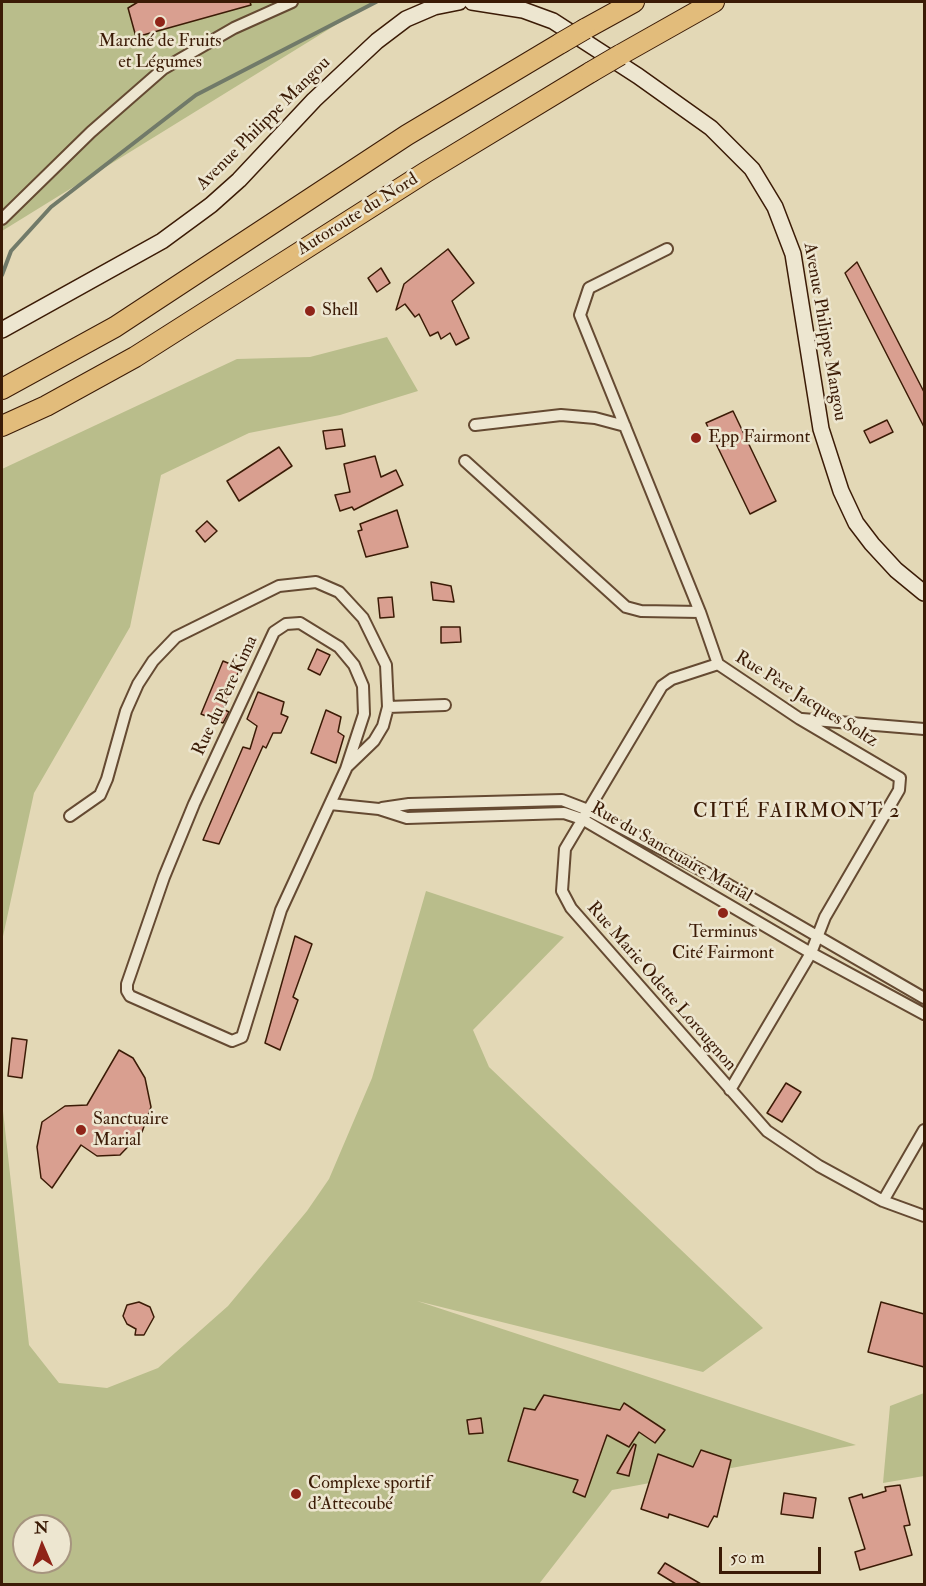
<!DOCTYPE html>
<meta charset="utf-8">
<style>
body{margin:0}
#map{position:relative;width:926px;height:1586px;overflow:hidden;background:#e3d8b6;font-family:"IM FELL Double Pica",serif}
canvas{display:block}
.frame{position:absolute;inset:0;border:3px solid #3b1b06;pointer-events:none}
.north{position:absolute;left:12px;top:1514px;width:60px;height:60px;box-sizing:border-box;background:#ede6d0;border:2px solid #a6957f;border-radius:50%;rotate:358deg;font-size:16px;font-weight:700;line-height:24px;text-align:center;color:#3b1b06}
.north::after{content:'';display:block;margin:auto;width:21px;height:27px;background:#8f2418;clip-path:polygon(50% 0,100% 100%,50% 72%,0 100%)}
.scale{position:absolute;left:719px;top:1547px;width:102px;height:27px;box-sizing:border-box;border:3px solid #3b1b06;border-top:0;padding-left:8px;font-size:18px;line-height:21px;white-space:nowrap;color:#3b1b06;-webkit-text-stroke:4px #ede6d0;paint-order:stroke}
</style>
<div id="map">
<canvas width="926" height="1586"></canvas>
<div class="frame"></div>
<div class="north">N</div>
<div class="scale">50 m</div>
</div>
<script>
const context = document.querySelector('canvas').getContext('2d');
context.lineJoin = 'round';
function paint(path, color) { context.fillStyle = color; context.fill(path, 'evenodd'); }
const toPath = rows => new Path2D(rows.map(r => 'M' + r).join(''));
function strokePath(path, color, width, dash) { context.strokeStyle = color; context.lineWidth = width; context.lineCap = dash ? 'butt' : 'round'; context.setLineDash(dash || []); context.stroke(path); }
function label(font, color, halo, rows, align = 'center') {
  context.font = font + ' "IM FELL Double Pica",serif'; context.lineWidth = 5; context.setLineDash([]); context.textBaseline = 'middle'; context.strokeStyle = halo; context.fillStyle = color; for (const [text, x, y, turn = 0] of rows) {
    context.save(); context.translate(x, y); context.rotate((+turn || 0) * Math.PI / 180); context.textAlign = isNaN(turn) ? turn : align; if (halo) context.strokeText(text, 0, 0); context.fillText(text, 0, 0); context.restore();
  }
}
const green = toPath([
 [2,2,373,2,2,231],
 [387,337,418,391,340,415,249,433,161,475,130,627,34,793,2,941,2,469,237,359,310,357],
 [426,891,564,937,473,1030,489,1067,763,1328,703,1372,417,1301,856,1445,612,1490,539,1584,2,1584,2,1047,3,1111,29,1345,59,1383,107,1388,158,1368,228,1306,307,1211,329,1179,372,1078],
 [24,1526,60,1526,60,1562,24,1562],
 [924,1393,924,1476,883,1483,890,1406]
]);
const stream = toPath([
 [2,275,11,251,51,207,196,95,376,2]
]);
const building = toPath([
 [138,2,250,2,251,5,136,37,128,8,138,2],
 [448,249,474,283,452,301,469,338,456,345,450,333,441,339,438,332,430,336,419,314,415,317,405,304,396,310,404,284,448,249],
 [857,262,924,392,924,427,845,273,857,262],
 [381,268,390,283,377,292,368,278,381,268],
 [733,411,776,501,750,514,706,423,733,411],
 [887,420,893,432,870,443,864,431,887,420],
 [342,429,345,446,326,449,323,431,342,429],
 [279,447,292,466,239,501,227,481,279,447],
 [375,456,381,477,396,470,403,485,354,510,352,507,340,511,335,495,350,492,344,464,375,456],
 [397,510,408,547,366,557,358,531,362,530,360,524,397,510],
 [207,521,217,531,205,542,196,531,207,521],
 [431,582,451,586,454,602,433,600,431,582],
 [392,597,394,617,380,618,378,598,392,597],
 [441,627,460,627,461,642,441,643,441,627],
 [317,649,330,655,320,675,308,669,317,649],
 [223,661,240,668,223,709,229,712,223,723,201,714,223,661],
 [258,692,284,702,281,714,288,717,281,733,273,733,266,748,263,746,219,844,203,840,243,747,250,749,257,726,247,719,258,692],
 [326,710,341,717,338,732,344,736,336,763,311,753,326,710],
 [295,936,312,944,293,997,298,1000,280,1050,265,1043,295,936],
 [12,1038,27,1040,22,1078,8,1076,12,1038],
 [119,1050,133,1058,145,1078,151,1107,142,1132,120,1155,97,1156,81,1145,52,1188,41,1178,37,1147,42,1122,65,1106,87,1105,119,1050],
 [786,1083,801,1092,782,1122,767,1113,786,1083],
 [139,1302,150,1307,154,1317,144,1335,135,1335,136,1329,127,1324,123,1316,127,1305,139,1302],
 [881,1302,924,1314,924,1367,868,1352,881,1302],
 [544,1395,620,1410,624,1403,665,1430,655,1443,639,1432,629,1447,607,1435,585,1497,573,1492,578,1480,508,1461,524,1408,535,1410,544,1395],
 [481,1418,483,1433,469,1434,467,1420,481,1418],
 [634,1444,636,1445,629,1476,617,1473,634,1444],
 [701,1450,731,1460,717,1517,714,1516,708,1527,669,1514,668,1518,641,1509,658,1454,693,1467,701,1450],
 [900,1485,910,1525,904,1526,912,1555,860,1570,855,1552,865,1549,849,1498,862,1494,863,1498,886,1491,885,1487,900,1485],
 [784,1493,816,1498,813,1518,781,1514,784,1493],
 [665,1563,701,1584,676,1584,658,1573,665,1563]
]);
const street = toPath([
 [2,219,91,132,163,69,234,28,292,2],
 [667,249,589,288,580,315,700,612,718,664,800,719,900,778,899,790,825,917,811,953,730,1090],
 [475,425,561,415,595,418,625,426],
 [465,461,626,607,641,611,700,612],
 [300,623,339,647,354,665,363,686,364,714,346,769,281,910,242,1037,232,1041,130,996,127,991,127,984,164,877,194,804,274,632,286,624,300,623],
 [718,664,672,679,662,686,565,849,562,891,571,908,767,1131,819,1166,883,1201,924,1216],
 [388,707,445,705],
 [802,719,924,729],
 [330,804,379,809,407,818,564,813,582,819,811,953,924,1014],
 [382,808,409,804,562,800,588,810,722,881,924,998],
 [70,816,100,795,107,779,126,711,138,684,153,661,176,637,279,586,316,582,339,592,363,618,386,665,388,707,383,726,374,741,348,766],
 [883,1201,924,1130]
]);
const secondary = toPath([
 [472,2,523,10,553,21,638,76,711,128,752,169,775,207,793,254,821,429,841,491,856,523,872,544,896,570,924,593],
 [2,330,162,241,211,205,239,180,314,100,377,41,406,19,434,7,459,2]
]);
const highway = toPath([
 [585,29,634,2],
 [620,55,714,2],
 [2,389,115,327,407,135,561,43],
 [2,426,46,406,135,357,426,172,591,72]
]);
const highwayBridge = toPath([
 [561,43,585,29],
 [591,72,620,55]
]);
const markers = [
 [160,22,6,"#8f2418"],
 [310,311,6,"#8f2418"],
 [696,438,6,"#8f2418"],
 [723,913,6,"#8f2418"],
 [81,1130,6,"#8f2418"],
 [296,1494,6,"#8f2418"]
];
const poiNames = [
 ["Marché de Fruits",160,42,"center"],
 ["et Légumes",160,63,"center"],
 ["Shell",322,311],
 ["Epp Fairmont",708,438],
 ["Terminus",723,933,"center"],
 ["Cité Fairmont",723,954,"center"],
 ["Sanctuaire",93,1120],
 ["Marial",93,1141],
 ["Complexe sportif",308,1484],
 ["d'Attecoubé",308,1505]
];
const streetNames = [
 ["Avenue Philippe Mangou",264,124,-45],
 ["Autoroute du Nord",358,215,-32],
 ["Avenue Philippe Mangou",824,332,80],
 ["Rue du Père Kima",226,696,-65],
 ["Rue Père Jacques Soltz",806,700,32],
 ["Rue du Sanctuaire Marial",671,853,30],
 ["Rue Marie Odette Lorougnon",661,987,49]
];
const neighbourhoodNames = [
 ["CITÉ FAIRMONT 2",797,813]
];
paint(green, '#b9bd8b');
strokePath(stream, '#717a69', 4);
paint(building, '#d99f90');
strokePath(building, '#3b1b06', 1.5);
strokePath(street, '#654a32', 14);
strokePath(secondary, '#3b1b06', 18);
strokePath(highway, '#3b1b06', 22);
strokePath(street, '#ede6d0', 10);
strokePath(secondary, '#ede6d0', 15);
strokePath(highway, '#e2bc7b', 20);
strokePath(highwayBridge, '#3b1b06', 22, []);
strokePath(highwayBridge, '#e2bc7b', 20);
for (const [x, y, r, color] of markers) { const dot = new Path2D(); dot.arc(x, y, r, 0, 2 * Math.PI); context.fillStyle = color; context.fill(dot); strokePath(dot, '#ede6d0', 2); }
label('18px', '#3b1b06', '#ede6d0', poiNames, 'left');
label('18px', '#3b1b06', '#ede6d0', streetNames);
context.letterSpacing = '1.5px';
label('20px', '#3b1b06', '#ede6d0', neighbourhoodNames);
context.letterSpacing = '0px';
</script>
